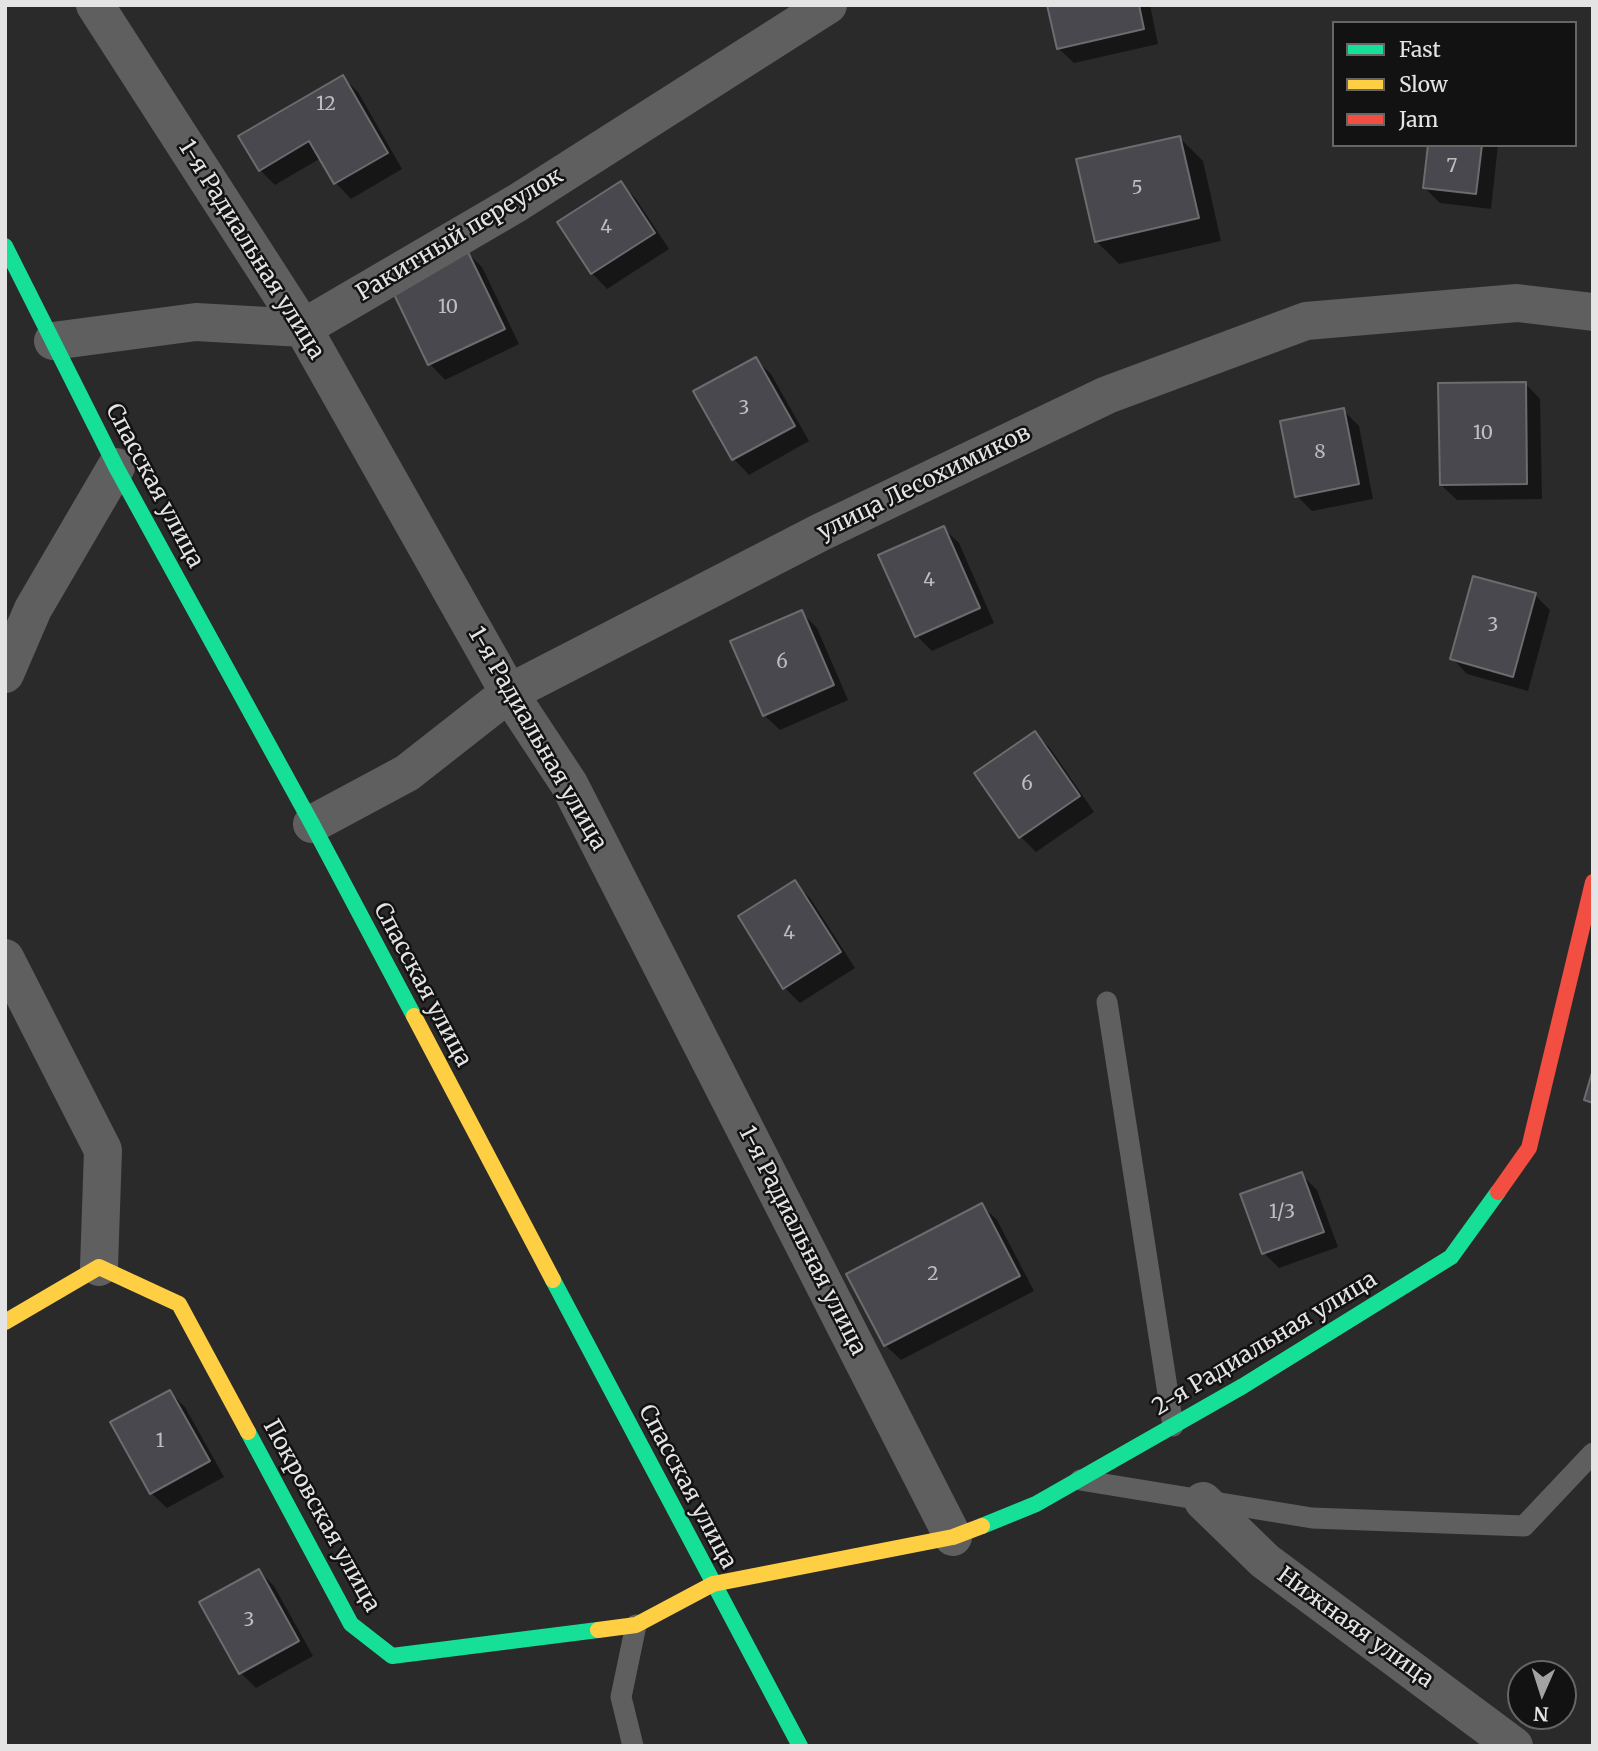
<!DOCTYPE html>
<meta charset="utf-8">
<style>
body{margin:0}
#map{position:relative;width:1598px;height:1751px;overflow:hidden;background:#2a2a2a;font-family:Merriweather,serif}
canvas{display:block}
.frame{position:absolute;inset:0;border:7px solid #e5e4e5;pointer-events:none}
.legend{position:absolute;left:1332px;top:21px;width:245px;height:126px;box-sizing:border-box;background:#131213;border:2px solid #676667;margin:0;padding:9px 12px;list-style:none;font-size:21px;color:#e5e4e5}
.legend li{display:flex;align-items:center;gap:14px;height:35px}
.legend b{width:35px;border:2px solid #676667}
.north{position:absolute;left:1507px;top:1660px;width:70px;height:70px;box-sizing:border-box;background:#131213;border:2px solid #676667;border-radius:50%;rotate:183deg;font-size:19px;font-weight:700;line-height:28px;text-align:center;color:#e5e4e5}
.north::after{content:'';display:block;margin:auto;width:24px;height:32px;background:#a4a3a4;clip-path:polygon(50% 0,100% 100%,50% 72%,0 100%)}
</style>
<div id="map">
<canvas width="1598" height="1751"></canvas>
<div class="frame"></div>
<ul class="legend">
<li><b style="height:9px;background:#16e098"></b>Fast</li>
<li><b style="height:9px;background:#ffcf43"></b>Slow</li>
<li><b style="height:9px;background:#f24e42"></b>Jam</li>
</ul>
<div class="north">N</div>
</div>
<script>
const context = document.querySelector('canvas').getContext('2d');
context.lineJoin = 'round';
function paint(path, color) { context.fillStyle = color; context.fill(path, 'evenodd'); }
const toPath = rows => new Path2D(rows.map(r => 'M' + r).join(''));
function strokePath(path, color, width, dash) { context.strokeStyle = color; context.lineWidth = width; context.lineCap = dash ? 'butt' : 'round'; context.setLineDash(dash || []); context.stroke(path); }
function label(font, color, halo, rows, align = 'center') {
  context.font = font + ' Merriweather,serif'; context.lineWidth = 5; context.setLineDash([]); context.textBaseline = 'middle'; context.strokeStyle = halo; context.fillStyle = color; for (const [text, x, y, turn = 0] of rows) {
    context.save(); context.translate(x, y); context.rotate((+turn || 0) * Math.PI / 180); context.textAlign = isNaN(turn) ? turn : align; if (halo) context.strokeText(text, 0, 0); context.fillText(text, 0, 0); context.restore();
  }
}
const shadow = toPath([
 [1049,5,1150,5,1158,44,1074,63,1058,48],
 [343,77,358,92,402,169,351,199,336,183,321,158,275,185,260,170],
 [1180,138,1203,161,1221,241,1119,264,1096,241],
 [1430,145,1498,145,1491,209,1440,203,1425,188],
 [621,183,636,199,669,249,607,289,592,273,559,223],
 [467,252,482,267,519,344,445,380,430,364,393,287],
 [755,359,771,374,809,441,749,475,734,459,696,392],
 [1525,383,1540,399,1542,499,1457,500,1441,485],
 [1343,410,1359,426,1373,499,1312,511,1297,496],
 [943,528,959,543,994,623,932,651,917,636],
 [1535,595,1550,610,1528,691,1467,674,1452,658],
 [801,612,817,628,848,700,780,730,764,715],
 [1035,733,1050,748,1094,812,1036,852,1021,837,976,774],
 [795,883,810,898,855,968,800,1003,785,988],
 [1301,1174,1317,1190,1338,1247,1279,1268,1264,1253],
 [981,1205,997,1220,1034,1291,901,1360,885,1345],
 [170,1392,185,1407,224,1477,167,1508,151,1493],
 [259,1571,274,1586,313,1656,256,1688,241,1673]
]);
const building = toPath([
 [1047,5,1139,5,1144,29,1057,49,1047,5],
 [343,75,388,153,334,184,309,141,259,171,238,136,343,75],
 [1180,136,1199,218,1095,242,1076,159,1180,136],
 [1428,145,1482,145,1476,194,1423,188,1428,145],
 [621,181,655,233,591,274,557,222,621,181],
 [467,250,505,329,428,365,390,286,467,250],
 [756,357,795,426,732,460,693,391,756,357],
 [1526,382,1527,484,1440,485,1438,383,1526,382],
 [1344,408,1359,484,1295,497,1280,421,1344,408],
 [944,526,980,608,915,637,878,555,944,526],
 [1473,576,1536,593,1513,677,1450,659,1473,576],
 [802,610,834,685,763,716,730,641,802,610],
 [1035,731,1080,796,1019,838,974,773,1035,731],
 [795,880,841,952,783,989,738,916,795,880],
 [1593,1069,1593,1103,1584,1100,1593,1069],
 [1302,1172,1324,1232,1262,1254,1240,1194,1302,1172],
 [982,1203,1020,1276,884,1346,846,1274,982,1203],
 [170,1390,210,1461,150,1494,110,1422,170,1390],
 [259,1569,299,1641,239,1674,199,1602,259,1569]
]);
const lane = toPath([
 [1107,1002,1173,1426],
 [1080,1480,1312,1518,1524,1526,1593,1453],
 [633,1746,621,1697,636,1625]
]);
const street = toPath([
 [95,5,303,328,509,693,569,784,953,1537],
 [53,341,196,322,303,328,517,203,828,5],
 [5,674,33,609,116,467],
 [312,824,407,773,509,693,821,532,1107,395,1306,321,1517,303,1593,312],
 [5,958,103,1150,99,1267],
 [1203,1501,1265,1561,1514,1746]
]);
const fast = toPath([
 [5,246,116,467,312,824,414,1016],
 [553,1280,800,1746],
 [248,1432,351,1624,392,1656,598,1630],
 [982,1526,1036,1504,1243,1386,1451,1257,1498,1192]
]);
const slow = toPath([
 [414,1016,553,1280],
 [5,1322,99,1267,179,1304,248,1432],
 [598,1630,636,1625,713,1584,953,1537,982,1526]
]);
const jam = toPath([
 [1498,1192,1529,1148,1593,882]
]);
const numberNames = [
 ["12",326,105],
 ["7",1452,167],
 ["5",1137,189],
 ["4",606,228],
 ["10",448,308],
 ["3",744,409],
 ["10",1483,434],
 ["8",1320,453],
 ["4",929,581],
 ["3",1493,626],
 ["6",782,663],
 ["6",1027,785],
 ["4",789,934],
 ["1/3",1282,1213],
 ["2",933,1275],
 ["1",160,1442],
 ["3",249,1621]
];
const streetNames = [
 ["Ракитный переулок",460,235,-31],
 ["1-я Радиальная улица",251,250,58],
 ["улица Лесохимиков",924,483,-26],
 ["Спасская улица",154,486,62],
 ["1-я Радиальная улица",537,739,60],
 ["Спасская улица",422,985,62],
 ["1-я Радиальная улица",802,1241,63],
 ["2-я Радиальная улица",1265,1344,-31],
 ["Спасская улица",687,1487,62],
 ["Покровская улица",321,1516,61],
 ["Нижнаяя улица",1355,1628,36]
];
paint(shadow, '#0007');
paint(building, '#48484e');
strokePath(building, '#6b6c6d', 2);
strokePath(lane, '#605f60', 21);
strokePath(street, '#605f60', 38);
strokePath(fast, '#16e098', 16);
strokePath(slow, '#ffcf43', 16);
strokePath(jam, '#f24e42', 16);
label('19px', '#bebdbf', null, numberNames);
label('23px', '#e5e4e5', '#131213', streetNames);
</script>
